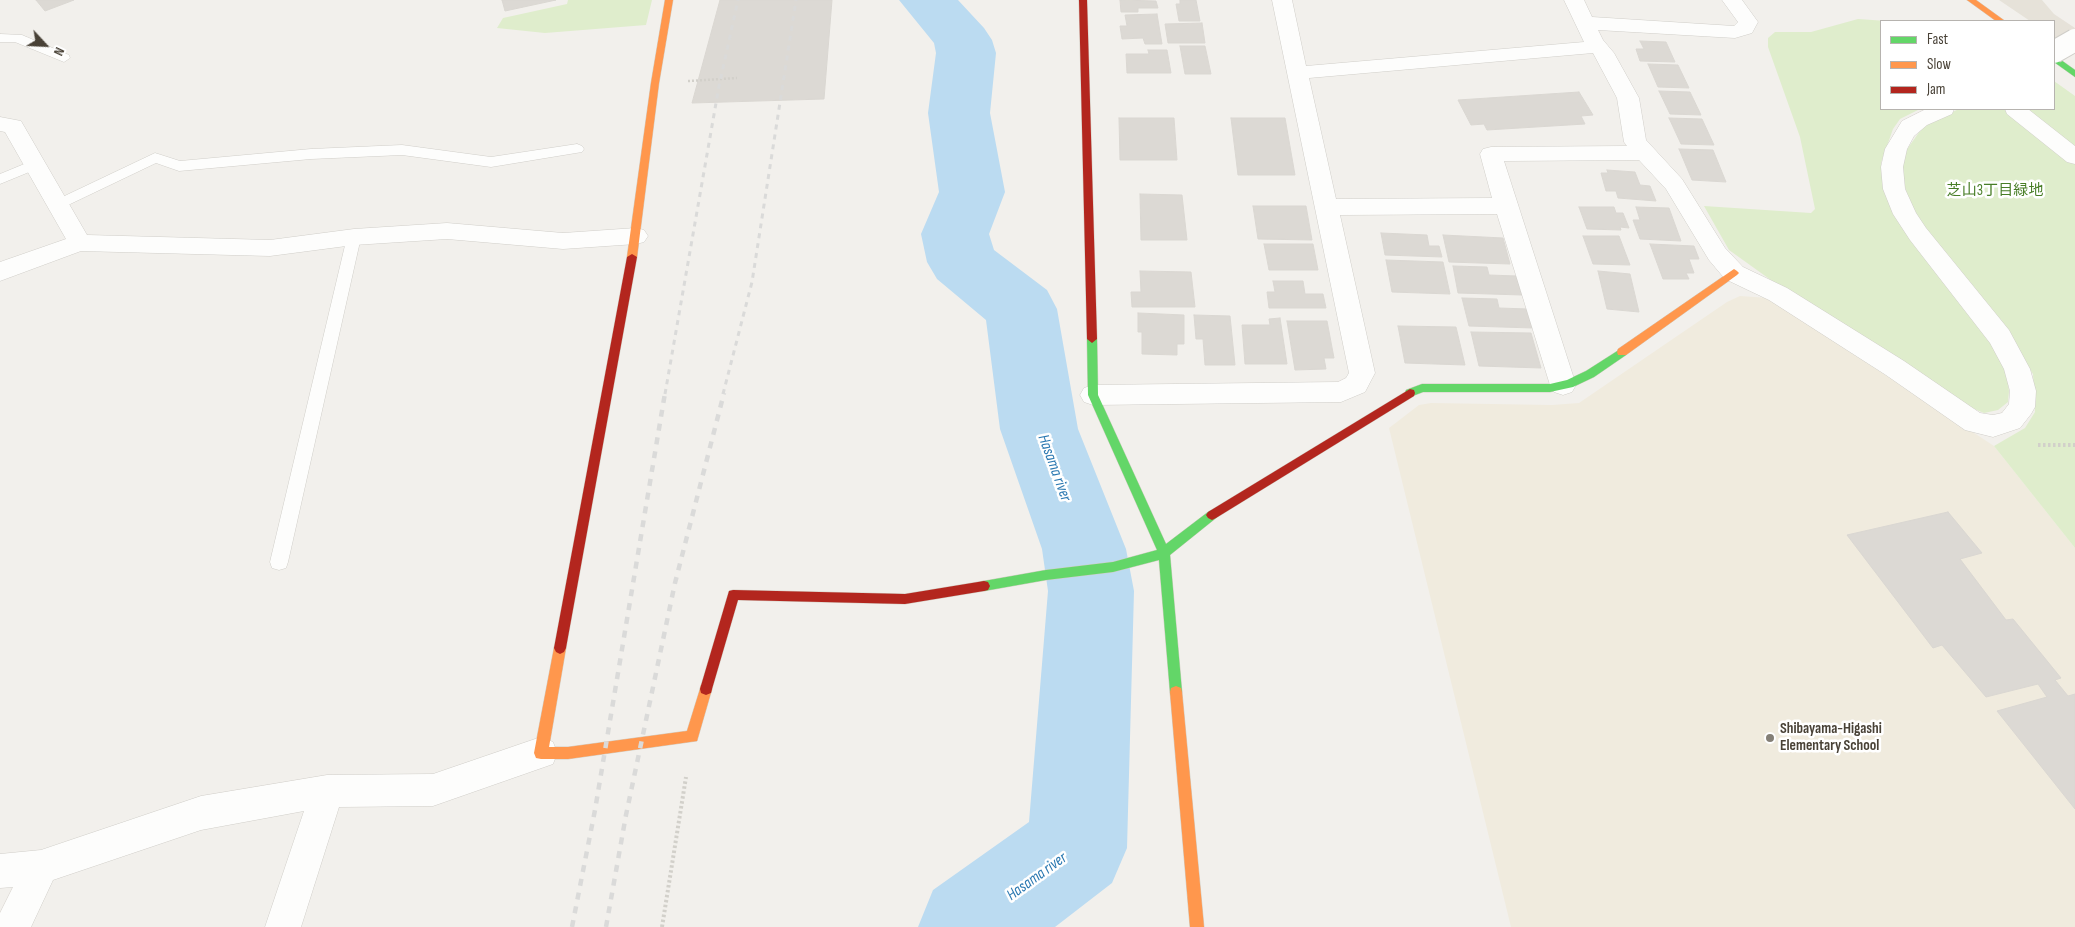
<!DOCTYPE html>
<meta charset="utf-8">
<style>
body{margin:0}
#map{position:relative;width:2075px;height:927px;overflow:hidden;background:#f2f0ec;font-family:"Sofia Sans Condensed",sans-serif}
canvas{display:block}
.legend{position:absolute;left:1880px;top:20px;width:175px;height:90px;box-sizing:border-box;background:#fff;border:1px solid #b6b3af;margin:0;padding:6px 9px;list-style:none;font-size:15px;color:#494237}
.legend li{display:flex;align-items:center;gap:10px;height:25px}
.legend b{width:25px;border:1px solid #b6b3af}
.north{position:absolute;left:20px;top:20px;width:50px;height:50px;-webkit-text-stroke:4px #fff;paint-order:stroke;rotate:115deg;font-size:14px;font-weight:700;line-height:20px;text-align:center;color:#494237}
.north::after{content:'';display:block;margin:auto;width:18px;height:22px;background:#494237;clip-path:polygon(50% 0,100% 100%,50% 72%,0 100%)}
</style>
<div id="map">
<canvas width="2075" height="927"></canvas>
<ul class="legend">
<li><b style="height:6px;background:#63d668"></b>Fast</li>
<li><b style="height:6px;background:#ff974d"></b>Slow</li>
<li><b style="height:6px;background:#b3261e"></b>Jam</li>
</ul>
<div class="north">N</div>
</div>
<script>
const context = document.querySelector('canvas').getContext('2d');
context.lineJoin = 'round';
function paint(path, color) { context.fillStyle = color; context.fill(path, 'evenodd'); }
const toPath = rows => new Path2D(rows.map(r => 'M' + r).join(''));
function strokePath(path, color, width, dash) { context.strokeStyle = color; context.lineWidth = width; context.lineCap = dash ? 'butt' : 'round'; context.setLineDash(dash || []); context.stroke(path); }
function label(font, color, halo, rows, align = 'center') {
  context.font = font + ' "Sofia Sans Condensed","Noto Sans JP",sans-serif'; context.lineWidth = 5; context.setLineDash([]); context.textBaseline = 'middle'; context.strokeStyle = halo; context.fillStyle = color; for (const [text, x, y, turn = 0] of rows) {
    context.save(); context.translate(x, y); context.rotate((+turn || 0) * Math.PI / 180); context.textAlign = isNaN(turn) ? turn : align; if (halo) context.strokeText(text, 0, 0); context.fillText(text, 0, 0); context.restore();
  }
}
const residential = toPath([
 [1999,0,2042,0,2054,14,2075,28,2075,53,2054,38,2054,21,2030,21]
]);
const education = toPath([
 [1740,296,1768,298,1994,446,2075,548,2075,927,1511,927,1389,428,1419,405,1431,403,1552,405,1579,403,1727,302]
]);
const green = toPath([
 [568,0,652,0,646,25,545,33,497,28,503,18,567,4],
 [1858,19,1887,21,1881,21,1881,109,1920,109,1900,119,1893,129,1881,163,1885,187,1990,339,2006,367,2009,391,2008,402,1998,410,1984,413,1967,406,1775,283,1729,250,1704,206,1811,213,1815,209,1800,137,1768,47,1768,38,1775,32,1811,32],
 [2054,81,2075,96,2075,548,1994,446,2025,428,2035,412,2033,374,2009,339,1915,214,1906,191,1900,168,1905,152,1920,131,1928,123,1959,109,2054,109]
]);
const river = toPath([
 [899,0,958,0,984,28,992,40,996,53,990,113,1005,192,989,234,994,250,1047,290,1057,309,1078,429,1126,549,1134,591,1127,848,1112,883,1055,927,918,927,933,890,1029,822,1048,591,1042,549,1000,429,986,320,937,279,927,262,921,234,939,192,928,113,936,53,934,43,899,0]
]);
const building = toPath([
 [36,0,74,0,45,11,36,0],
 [502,0,556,0,505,11,502,0],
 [720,0,832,0,824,99,692,103,720,0],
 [1120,0,1156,1,1158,8,1138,8,1138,12,1121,12,1120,0],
 [1180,0,1196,0,1200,21,1179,21,1176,4,1180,4,1180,0],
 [1157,14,1162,44,1145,44,1143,38,1122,39,1120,26,1127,26,1125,15,1157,14],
 [1202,23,1205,43,1168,43,1165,24,1202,23],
 [1640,41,1666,42,1675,62,1640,61,1636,49,1644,49,1640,41],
 [1180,46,1205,46,1211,74,1185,74,1180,46],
 [1148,50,1167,50,1171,73,1127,73,1126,54,1149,54,1148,50],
 [1648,64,1678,65,1689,88,1658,87,1648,64],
 [1659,91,1690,92,1701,115,1670,114,1659,91],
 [1579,92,1593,115,1581,116,1585,124,1487,130,1484,124,1471,125,1458,100,1579,92],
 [1119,118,1174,118,1177,160,1120,160,1119,118],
 [1231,118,1285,118,1295,175,1238,175,1231,118],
 [1669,118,1702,119,1714,145,1681,144,1669,118],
 [1679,149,1713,150,1726,182,1692,180,1679,149],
 [1607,170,1635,172,1640,185,1650,186,1656,201,1618,198,1616,191,1606,191,1601,173,1608,173,1607,170],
 [1140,194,1182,195,1187,240,1141,240,1140,194],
 [1253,206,1306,206,1312,240,1258,239,1253,206],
 [1579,207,1614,207,1616,213,1623,213,1629,228,1620,227,1621,230,1587,229,1579,207],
 [1636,207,1669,208,1681,241,1640,239,1633,220,1640,220,1636,207],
 [1381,233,1427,235,1429,246,1439,246,1442,257,1385,255,1381,233],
 [1443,235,1503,238,1510,264,1449,262,1443,235],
 [1583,236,1619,236,1630,265,1593,264,1583,236],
 [1264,244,1313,244,1318,270,1269,270,1264,244],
 [1650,244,1694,246,1699,259,1689,259,1694,273,1686,273,1689,279,1663,279,1650,244],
 [1386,260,1443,262,1450,294,1392,292,1386,260],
 [1453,266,1487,267,1489,275,1517,276,1522,295,1458,293,1453,266],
 [1140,271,1191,272,1195,307,1132,307,1131,292,1141,292,1140,271],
 [1598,271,1630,274,1639,312,1607,309,1598,271],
 [1273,281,1303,281,1305,294,1323,294,1326,308,1269,308,1267,292,1275,292,1273,281],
 [1462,298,1497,299,1499,308,1528,309,1533,328,1469,326,1462,298],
 [1138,313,1184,315,1184,344,1177,344,1177,355,1142,354,1142,332,1138,332,1138,313],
 [1194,315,1230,316,1235,365,1205,365,1203,339,1196,339,1194,315],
 [1280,318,1287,364,1245,364,1242,325,1270,325,1269,319,1280,318],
 [1287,321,1327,321,1334,358,1324,358,1326,369,1295,370,1287,321],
 [1398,326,1456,327,1465,365,1405,363,1398,326],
 [1471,332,1531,333,1541,368,1479,366,1471,332],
 [1948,512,1982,553,1960,559,2006,620,2013,619,2061,678,2055,680,2068,696,2075,694,2075,809,1997,711,2047,697,2038,684,1986,697,1942,645,1933,648,1847,535,1948,512]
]);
const pathFar1 = toPath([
 [688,81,737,78]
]);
const path = toPath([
 [2038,445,2075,445],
 [662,927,686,777]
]);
const lane = toPath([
 [0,34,22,35,69,55,70,58,64,62,15,42,0,42,0,34],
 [577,144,582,146,584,149,582,152,491,167,402,155,311,159,179,171,156,163,64,207,54,207,52,204,54,201,155,153,180,161,311,149,402,145,491,157,577,144],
 [34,160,39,162,41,165,39,168,0,184,0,174,34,160],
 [354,232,359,233,361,237,288,562,286,568,279,570,272,568,270,562,347,237,349,233,354,232]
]);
const street = toPath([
 [1272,0,1292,0,1306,66,1584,42,1564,0,1584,0,1592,17,1734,26,1738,22,1722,0,1742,0,1758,22,1752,33,1735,38,1598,30,1603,40,1614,53,1639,98,1646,140,1682,179,1725,248,1743,267,1787,288,1904,361,1980,413,1993,415,2002,413,2009,404,2010,391,2004,369,1990,343,1910,240,1893,214,1883,189,1881,167,1885,149,1902,121,1926,109,1954,109,1952,114,1927,125,1914,136,1907,149,1903,167,1905,189,1916,213,1926,228,2009,330,2030,369,2036,391,2035,407,2031,414,2020,428,1993,437,1965,430,1886,375,1769,300,1725,279,1709,260,1666,189,1639,160,1504,161,1576,385,1572,392,1563,395,1554,392,1550,385,1497,214,1340,215,1375,373,1365,392,1341,402,1093,405,1084,402,1080,395,1084,388,1093,385,1338,382,1346,378,1349,373,1272,0],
 [1593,53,1617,98,1624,142,1627,146,1491,147,1483,149,1480,154,1492,198,1336,199,1309,78,1593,53],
 [2005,109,2028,109,2075,146,2075,164,2067,162,2007,114,2005,109],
 [0,117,21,121,87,235,270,240,354,229,447,223,563,233,636,228,644,230,648,236,644,242,636,244,563,249,447,239,354,245,270,256,81,251,0,281,0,262,66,239,5,132,0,131,0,117],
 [541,737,553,742,557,753,553,764,433,806,339,807,301,927,265,927,304,811,201,830,53,880,31,927,0,927,0,913,13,887,0,888,0,854,41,850,201,796,327,775,433,774,541,737]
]);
const fast = toPath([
 [2054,55,2075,70,2075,77,2054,62,2054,55],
 [1092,335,1097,339,1098,395,1166,544,1208,512,1212,510,1216,512,1218,515,1216,518,1170,555,1182,692,1181,696,1176,698,1171,696,1170,692,1159,560,1113,572,1046,580,984,591,980,590,978,586,980,582,984,581,1046,570,1113,562,1157,550,1088,395,1087,339,1092,335],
 [1622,348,1626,349,1627,352,1626,355,1594,377,1573,387,1550,392,1423,392,1410,397,1405,393,1406,390,1422,384,1550,384,1567,380,1586,371,1622,348]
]);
const slow = toPath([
 [665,0,673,0,659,83,637,257,632,260,627,257,651,83,665,0],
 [1967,0,1976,0,2005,21,1996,21,1967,0],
 [1734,269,1737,271,1739,273,1737,275,1626,355,1618,355,1617,352,1618,349,1734,269],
 [560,642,564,644,566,648,549,747,568,747,687,731,700,689,701,685,706,683,711,685,712,689,697,741,568,759,541,759,536,758,534,753,554,648,556,644,560,642],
 [1176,686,1181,688,1182,692,1204,927,1190,927,1170,692,1171,688,1176,686]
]);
const jam = toPath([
 [1079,0,1087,0,1097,339,1092,343,1087,339,1079,0],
 [632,254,637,257,566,648,564,652,560,654,556,652,554,648,627,257,632,254],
 [1410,389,1414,390,1415,393,1414,396,1216,518,1212,520,1208,518,1206,515,1208,512,1410,389],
 [984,581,988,582,990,586,988,590,984,591,905,604,738,600,712,689,711,693,706,695,701,693,700,689,729,591,733,590,905,594,984,581]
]);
const railFar1 = toPath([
 [665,394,719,86,738,0],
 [723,394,752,282,796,0]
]);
const rail = toPath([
 [572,927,595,810,665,393],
 [606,927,626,815,675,583,724,393]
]);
const streetBridge = toPath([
 [2054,52,2075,40]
]);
const markers = [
 [1770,738,5,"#847f76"]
];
const parkNames = [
 ["芝山3丁目緑地",1995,191]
];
const poiNames = [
 ["Shibayama-Higashi",1780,729],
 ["Elementary School",1780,746]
];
const waterNames = [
 ["Hasama river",1054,468,70],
 ["Hasama river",1037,877,-36]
];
paint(residential, '#e6e2d9');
paint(education, '#f0ebde');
paint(green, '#dfedcc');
paint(river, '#bbdbf1');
paint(building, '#dcd9d4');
strokePath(building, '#dad7d2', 1);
strokePath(lane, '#d0cec9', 1);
strokePath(street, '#d0cec9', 1);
strokePath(fast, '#d2cdc3', 1);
strokePath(slow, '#d2cdc3', 1);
strokePath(jam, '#d2cdc3', 1);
strokePath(pathFar1, '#d2d0ca', 2.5, [2, 2]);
strokePath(path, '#d2d0ca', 4, [2.5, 2.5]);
paint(lane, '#fdfdfc');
paint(street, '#fdfdfc');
paint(fast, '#63d668');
paint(slow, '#ff974d');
paint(jam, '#b3261e');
strokePath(railFar1, '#dadad9', 3, [5, 5]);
strokePath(rail, '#dadad9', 4.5, [7, 7]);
strokePath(streetBridge, '#d0cec9', 24, []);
strokePath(streetBridge, '#fdfdfc', 22);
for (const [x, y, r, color] of markers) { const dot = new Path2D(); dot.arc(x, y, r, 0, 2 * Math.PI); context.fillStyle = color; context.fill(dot); strokePath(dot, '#fff', 2); }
label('15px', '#487e27', '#fff', parkNames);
label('bold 15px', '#494237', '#fff', poiNames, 'left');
label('italic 16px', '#2a78b1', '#fff', waterNames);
</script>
